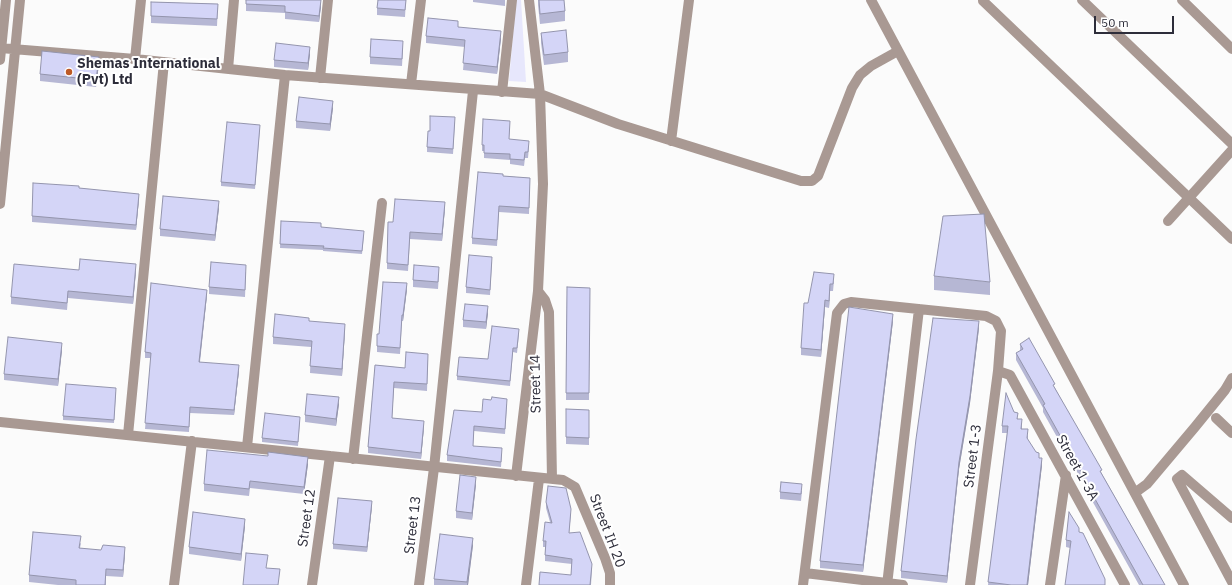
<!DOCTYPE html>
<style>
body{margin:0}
#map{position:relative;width:1232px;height:585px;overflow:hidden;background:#fbfbfb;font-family:"IBM Plex Sans",sans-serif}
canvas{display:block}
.scale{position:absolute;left:1094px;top:16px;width:80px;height:18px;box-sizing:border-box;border:2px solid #2d2d3a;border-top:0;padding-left:5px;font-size:12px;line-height:14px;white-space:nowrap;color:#2d2d3a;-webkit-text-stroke:3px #fff;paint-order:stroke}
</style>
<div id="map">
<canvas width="1232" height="585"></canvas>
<div class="scale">50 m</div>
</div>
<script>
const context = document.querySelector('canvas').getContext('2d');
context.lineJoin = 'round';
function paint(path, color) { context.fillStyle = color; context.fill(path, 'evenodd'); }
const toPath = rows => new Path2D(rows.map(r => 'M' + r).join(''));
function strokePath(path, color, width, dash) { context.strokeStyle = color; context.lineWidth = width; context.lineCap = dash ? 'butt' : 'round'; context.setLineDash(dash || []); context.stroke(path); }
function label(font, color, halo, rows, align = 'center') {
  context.font = font + ' "IBM Plex Sans",sans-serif'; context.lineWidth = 4; context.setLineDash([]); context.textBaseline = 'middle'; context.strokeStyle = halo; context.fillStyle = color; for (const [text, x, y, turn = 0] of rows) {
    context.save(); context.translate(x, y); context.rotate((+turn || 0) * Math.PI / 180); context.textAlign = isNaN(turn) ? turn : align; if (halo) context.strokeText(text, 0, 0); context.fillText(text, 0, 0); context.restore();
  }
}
const green = toPath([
 [516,0,521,0,526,82,509,81]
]);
const minor = toPath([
 [871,0,1184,585],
 [984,0,983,1,1232,239],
 [1082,0,1232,144],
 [1182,0,1232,49],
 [0,48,135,59,285,75,540,94,618,124,801,181,812,181,818,176,852,88,860,75,871,66,898,51],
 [135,59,141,0],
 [0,60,6,0],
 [228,69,234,0],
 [320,78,328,0],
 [411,84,421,0],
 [502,92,512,0],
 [671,141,689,0],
 [0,204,20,0],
 [1168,221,1232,150],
 [538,291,545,300,549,312,552,479],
 [998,371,1010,375,1125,585],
 [1216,418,1232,433],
 [0,422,563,480,575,487,605,558,610,573,610,585],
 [128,435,164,62],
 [247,447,285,75],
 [353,459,382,203],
 [516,476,538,291,543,184,540,94,529,0],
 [1136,492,1147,484,1195,427,1225,390,1232,378],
 [1232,518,1182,475,1177,479,1232,582],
 [805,573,903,585],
 [174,585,192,441],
 [312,585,330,456],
 [419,585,434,468,473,91],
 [526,585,539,479],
 [803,585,837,313,844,304,851,302,986,316,996,321,1001,331,998,371,970,585],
 [887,585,919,309],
 [1050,585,1066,475]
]);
const wall = toPath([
 [246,0,321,6,319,22,285,19,285,13,246,11],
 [406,0,405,17,377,15,377,8],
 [473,0,505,0,505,6,473,2],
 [538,0,564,0,565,11,565,21,540,24,538,5],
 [151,2,218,4,217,26,151,23],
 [458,27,501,38,497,74,463,70,465,47,426,43,426,36],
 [541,33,568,52,568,62,544,65,541,43],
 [403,48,402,66,370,64,370,57],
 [310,54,308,70,274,67,274,60],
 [99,64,96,87,40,81,40,74],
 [333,108,330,131,296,128,296,121],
 [455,122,453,154,427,152,427,147],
 [510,127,509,140,529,147,528,158,525,158,524,166,510,164,510,160,484,158,484,151,482,151,482,145],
 [260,128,255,189,221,186,221,182],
 [503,176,530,178,529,214,499,212,497,246,472,244,472,238],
 [79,188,139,199,136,230,32,222,32,216],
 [219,208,215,241,160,236,160,229],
 [445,208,442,241,410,239,408,271,387,269,387,263,393,222],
 [281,221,364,235,362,254,323,251,323,250,280,248],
 [492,262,490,295,466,293,466,287],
 [79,270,136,271,133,304,68,298,67,310,11,304,11,297],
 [246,272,245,297,209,294,209,287],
 [439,274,438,289,413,287,413,280],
 [934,276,990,282,990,295,934,290],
 [834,281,833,291,830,291,829,308,825,307,821,357,801,355,801,348,808,303],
 [567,287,590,288,589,400,566,400],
 [407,289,403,321,402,321,400,354,377,352,377,346,379,334],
 [207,295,200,362,239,371,234,415,190,413,189,432,145,429,151,358,145,358,145,352],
 [488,313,486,329,463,327,463,320],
 [309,321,345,331,342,376,310,373,311,347,273,344,273,337],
 [893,321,863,572,820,568,820,561],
 [979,328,970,403,959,469,947,583,901,578,901,571],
 [519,334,517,353,513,352,510,386,457,380,457,376,488,359],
 [1020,344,1055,388,1102,474,1165,585,1139,585,1090,497,1090,494,1062,446,1043,412,1043,408,1016,360,1016,353,1020,351],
 [62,350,58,386,4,380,4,374],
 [428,360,427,391,394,388,392,418,424,427,421,459,368,453,368,447,375,365,405,368],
 [116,392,114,423,63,420,63,416],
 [339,404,336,426,305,422,305,415],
 [507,404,505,434,474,431,473,446,502,454,501,467,447,461,447,455,482,412],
 [566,409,589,410,589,445,566,444],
 [1014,412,1022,426,1022,429,1028,436,1028,440,1039,458,1042,465,1028,585,988,585,1007,433,1002,433,1002,426],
 [300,421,298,446,262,442,262,438],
 [268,456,308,464,304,494,250,488,249,496,204,491,204,484],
 [476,484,472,520,456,518,456,511],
 [802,491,801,501,780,499,780,492],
 [546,502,571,514,569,533,592,569,591,585,539,585,571,575,572,564,545,561,545,547,543,547,543,541,550,522,546,508],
 [372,506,367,552,333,549,333,544],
 [245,526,241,561,189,554,189,547],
 [1079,532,1105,585,1070,548,1066,547,1066,540],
 [81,543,80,548,125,554,123,577,106,576,106,585,58,585,29,582,29,575],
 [473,545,468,585,434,585,434,579]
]);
const shadedWall = toPath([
 [321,0,321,6,319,22,319,16],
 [501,31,501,38,497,74,497,67],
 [310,47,310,54,308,70,308,63],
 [99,57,99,64,96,87,96,80],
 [333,101,333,108,330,131,330,124],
 [139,194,139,199,136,230,136,225],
 [219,201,219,208,215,241,215,235],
 [445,202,445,208,442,241,442,234],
 [136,264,136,271,133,304,133,297],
 [407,283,407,289,403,321,403,315],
 [830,284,830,291,829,308,829,301],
 [207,290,207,295,199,368,199,362],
 [825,300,825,307,821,357,821,350],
 [488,306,488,313,486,329,486,322],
 [893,314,893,321,863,572,863,565],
 [979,321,979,328,970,403,959,469,947,583,947,576,959,462],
 [345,324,345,331,342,376,342,369],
 [62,343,62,350,58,386,58,379],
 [239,365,239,371,234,415,234,410],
 [339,397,339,404,336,426,336,419],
 [424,421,424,427,421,459,421,453],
 [308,457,308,464,304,494,304,487],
 [1042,458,1042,465,1028,585,1027,585],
 [476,477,476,484,472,520,472,513],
 [372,501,372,506,367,552,367,547],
 [245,519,245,526,241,561,241,554],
 [473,538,473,545,468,585,467,585],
 [125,547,125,554,123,577,123,570]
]);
const building = toPath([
 [246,0,321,0,319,16,285,12,285,6,246,4,246,0],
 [378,0,406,0,405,10,377,8,378,0],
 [539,0,564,0,565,11,540,14,539,0],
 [151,2,218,4,217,19,151,16,151,2],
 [428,18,458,21,458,27,501,31,497,67,463,63,465,40,426,36,428,18],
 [566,30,568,52,544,55,541,33,566,30],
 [371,39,403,41,402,59,370,57,371,39],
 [276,43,310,47,308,63,274,60,276,43],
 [42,51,99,57,96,80,40,74,42,51],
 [299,97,333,101,330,124,296,121,299,97],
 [430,116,455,117,453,149,427,147,428,131,430,131,430,116],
 [483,119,510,121,509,139,529,141,528,152,525,152,524,160,510,159,510,154,484,153,484,145,482,145,483,119],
 [227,122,260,125,255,185,221,182,227,122],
 [478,172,503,174,503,176,530,178,529,208,499,206,497,240,472,238,478,172],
 [33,183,79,186,79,188,139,194,136,225,32,216,33,183],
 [163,196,219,201,215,235,160,229,163,196],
 [395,199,445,202,442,234,410,232,408,265,387,263,388,222,393,222,395,199],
 [984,214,990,282,934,276,943,216,984,214],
 [281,221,321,223,321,227,364,231,362,251,323,248,324,246,280,244,281,221],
 [469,255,492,257,490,290,466,287,469,255],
 [80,259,136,264,133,297,68,291,67,303,11,297,14,264,79,270,80,259],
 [211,262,246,265,245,290,209,287,211,262],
 [414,265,439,267,438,282,413,280,414,265],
 [814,272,834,274,833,284,830,284,829,301,825,300,821,350,801,348,804,303,808,303,814,272],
 [383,282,407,283,403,315,402,315,400,348,377,346,377,334,379,334,383,282],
 [151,283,207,290,199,362,239,365,234,410,190,407,189,427,145,423,151,353,145,352,151,283],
 [567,287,590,288,589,393,566,393,567,287],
 [465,304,488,306,486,322,463,320,465,304],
 [849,307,893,314,863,565,820,561,849,307],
 [275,314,309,318,309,321,345,324,342,369,310,366,312,341,273,337,275,314],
 [933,318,979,321,970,396,959,462,947,576,901,571,916,439,933,318],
 [492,326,519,329,517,348,513,348,510,381,457,376,459,357,488,359,492,326],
 [8,337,62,343,58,379,4,374,8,337],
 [1029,338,1055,384,1053,385,1102,470,1100,471,1165,585,1143,585,1090,490,1091,489,1062,439,1043,405,1045,404,1016,353,1023,349,1020,344,1029,338],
 [406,352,428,354,427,384,394,382,392,418,424,421,421,453,368,447,375,365,405,368,406,352],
 [66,384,116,388,114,420,63,416,66,384],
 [1006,393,1014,412,1018,413,1017,419,1022,419,1021,429,1028,429,1027,438,1036,452,1039,453,1039,458,1042,458,1027,585,1011,585,988,582,1007,435,1008,426,1002,426,1006,393],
 [307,394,339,397,336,419,305,415,307,394],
 [492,397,507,399,505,429,474,426,473,446,502,448,501,462,447,455,454,410,482,412,483,399,491,400,492,397],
 [566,409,589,410,589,438,566,437,566,409],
 [265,413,300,417,298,442,262,438,265,413],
 [207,450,268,456,268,452,308,457,304,487,250,481,249,489,204,484,207,450],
 [460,475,476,477,472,513,456,511,460,475],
 [781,482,802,484,801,494,780,492,781,482],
 [548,486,566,488,571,509,569,533,580,532,592,564,590,585,539,585,540,572,571,575,572,559,545,555,546,541,543,541,545,522,552,523,546,502,548,486],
 [338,498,372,501,367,547,333,544,338,498],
 [193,512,245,519,241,554,189,547,193,512],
 [1069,512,1079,528,1079,532,1083,533,1105,579,1105,585,1065,585,1071,541,1066,540,1069,512],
 [33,532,81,536,79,548,101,550,103,545,125,547,123,570,106,569,105,585,76,585,76,580,29,575,33,532],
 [440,534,473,538,467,582,434,579,440,534],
 [246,553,268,555,266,568,280,569,278,585,243,585,246,553]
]);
const markers = [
 [69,72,4,"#bd5926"]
];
const poiNames = [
 ["Shemas International",77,64],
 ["(Pvt) Ltd",77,80]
];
const streetNames = [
 ["Street 14",536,384,-91],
 ["Street 1-3",973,456,-83],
 ["Street 1-3A",1077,468,61],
 ["Street 12",307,518,-82],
 ["Street 13",413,525,-83],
 ["Street IH 20",607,531,69]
];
paint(green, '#e7e7fc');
strokePath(minor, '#a99993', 10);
paint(wall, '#b6b7d4');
paint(shadedWall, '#9495ad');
paint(building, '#d4d5f7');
strokePath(building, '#9495ad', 1);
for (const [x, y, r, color] of markers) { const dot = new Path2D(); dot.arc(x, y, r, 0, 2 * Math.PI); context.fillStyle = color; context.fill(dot); strokePath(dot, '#fff', 1.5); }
label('bold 14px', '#2d2d3a', '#fff', poiNames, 'left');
label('14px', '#2d2d3a', '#fff', streetNames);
</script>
